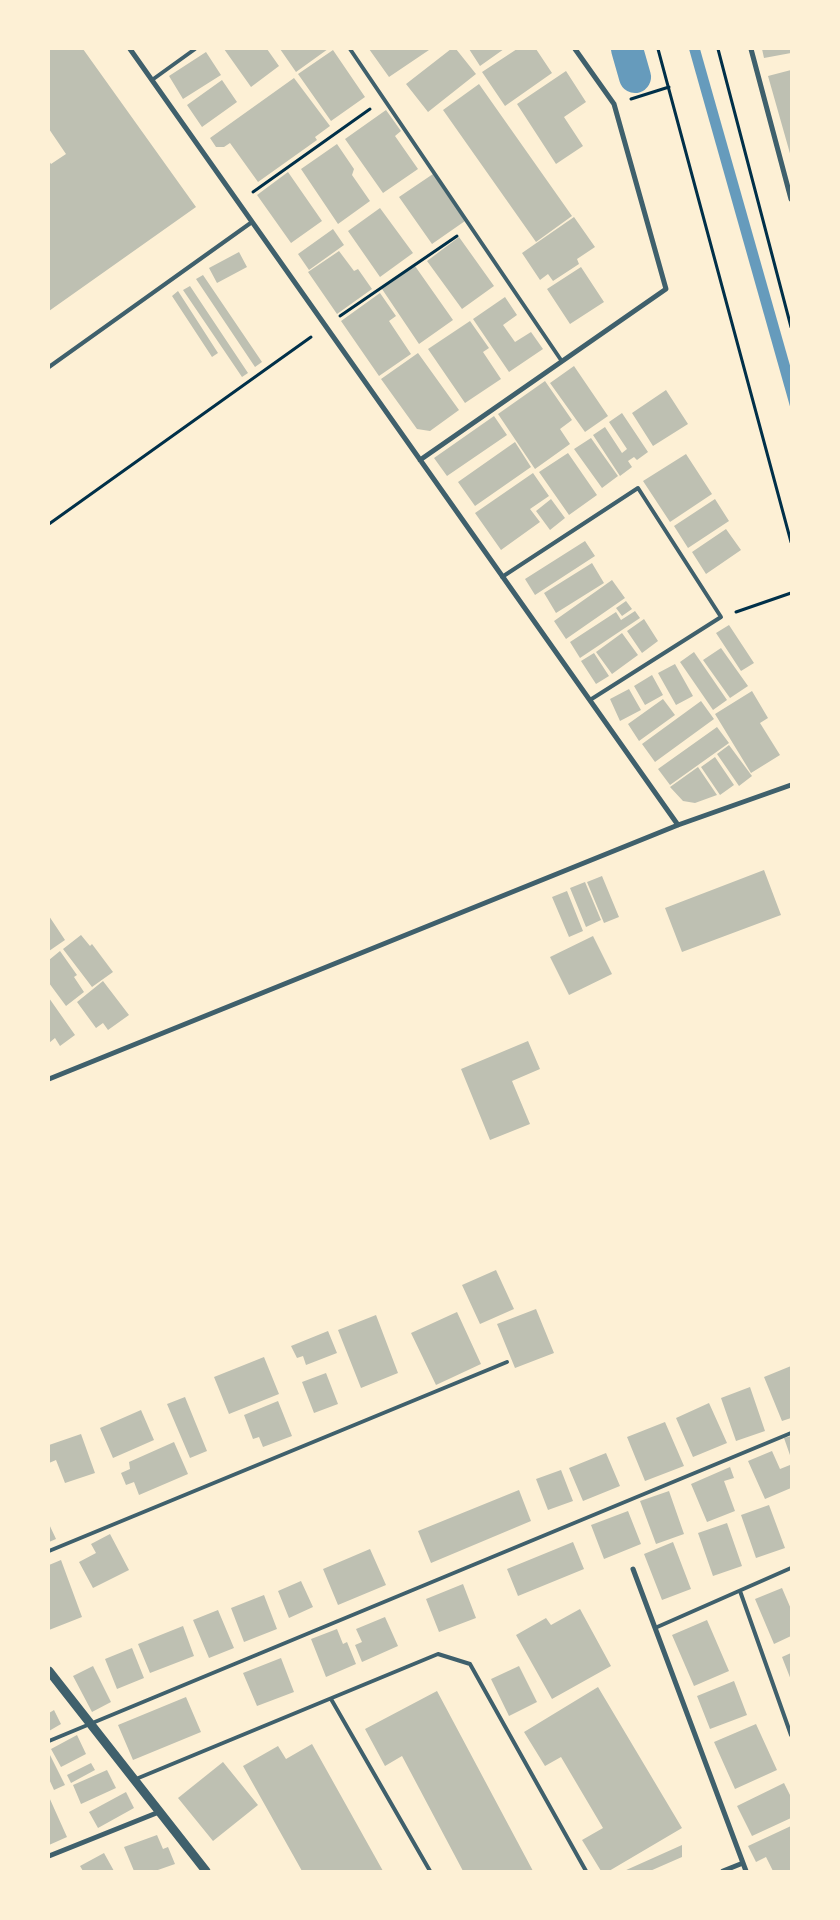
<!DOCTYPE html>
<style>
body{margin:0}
#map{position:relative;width:840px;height:1920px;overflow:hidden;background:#fdf0d5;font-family:"PT Sans Narrow",sans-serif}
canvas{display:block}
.frame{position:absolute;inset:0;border:50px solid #fdf0d5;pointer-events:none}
</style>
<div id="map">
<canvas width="840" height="1920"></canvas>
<div class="frame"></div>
</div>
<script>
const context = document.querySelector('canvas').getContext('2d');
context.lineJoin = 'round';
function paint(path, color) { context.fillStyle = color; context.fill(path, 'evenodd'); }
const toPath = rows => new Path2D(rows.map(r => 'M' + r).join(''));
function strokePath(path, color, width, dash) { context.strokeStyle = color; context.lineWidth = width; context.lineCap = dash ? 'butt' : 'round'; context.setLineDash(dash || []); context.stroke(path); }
const water = toPath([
 [689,49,700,49,791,369,791,410]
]);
const canal = toPath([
 [627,49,635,77]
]);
const building = toPath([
 [49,49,83,49,196,207,49,311,49,161,51,164,66,154,49,129],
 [224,49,267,49,279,66,251,87],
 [280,49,328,49,296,72],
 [369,49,428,49,429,50,389,77],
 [451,49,456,49,476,74,428,112,406,84],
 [469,49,504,49,480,66],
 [517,49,536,49,552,73,505,106,482,72],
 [762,49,791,49,791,53,764,58],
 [333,50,365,97,331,121,298,74],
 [206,52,221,75,183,99,169,76],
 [791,70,791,157,768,76],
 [566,71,586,102,564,117,583,146,556,164,517,104],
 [294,78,330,126,315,137,317,140,258,182,230,143,224,147,216,147,210,138],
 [222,80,237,102,202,127,187,105],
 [479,84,572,216,536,242,443,110],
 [386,110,401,131,395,136,418,169,383,193,345,139],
 [337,144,354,169,352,175,370,201,338,224,301,169],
 [288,172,322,221,291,243,257,195],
 [433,174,465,221,432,244,399,197],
 [380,208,413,253,380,277,348,231],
 [574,217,595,247,577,259,579,264,553,281,548,274,540,280,522,253],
 [333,229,344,245,309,270,298,254],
 [459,237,494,286,462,309,427,261],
 [339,251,354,271,358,269,372,289,337,314,308,272],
 [239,252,247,267,217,283,209,268],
 [415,266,453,320,419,344,382,289],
 [581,267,604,302,570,324,547,289],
 [203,275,262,362,255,367,196,279],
 [190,286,248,373,242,377,183,290],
 [178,291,218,353,212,357,172,296],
 [380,293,396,316,389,321,411,354,379,376,341,321],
 [505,297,517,315,503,325,515,342,531,332,543,349,509,372,473,319],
 [470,321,489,348,483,352,501,379,465,403,428,349],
 [418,353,459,410,430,431,417,429,381,379],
 [574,366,608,416,585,432,550,383],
 [545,381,572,420,560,429,570,444,535,469,498,414],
 [666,390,688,424,653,446,632,413],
 [622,413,648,452,637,460,634,457,628,461,632,467,620,476,593,435,605,427,622,453,627,449,609,422],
 [494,416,507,435,447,476,434,458],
 [591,438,618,476,602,488,574,449],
 [515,442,531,467,475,506,458,482],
 [568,453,597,495,569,515,539,472],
 [686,454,712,494,670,522,643,481],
 [533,473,549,496,530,509,540,522,501,550,475,513],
 [551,499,565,518,550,530,536,511],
 [715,499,729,521,688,548,674,526],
 [726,529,741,550,706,574,692,552],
 [585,541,595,556,535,595,525,579],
 [592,563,604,583,556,613,544,593],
 [612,580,625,598,566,639,554,621],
 [626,601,632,609,622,616,616,608],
 [635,611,640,618,580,658,570,642,616,612,621,620],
 [644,619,658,641,642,653,627,631],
 [729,625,754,663,741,671,716,633],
 [622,633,638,655,612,674,596,652],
 [721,648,748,686,730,698,703,660],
 [694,652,727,700,713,710,680,662],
 [594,653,609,676,596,684,581,661],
 [675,664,693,696,676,705,658,673],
 [652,675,663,695,645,705,634,686],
 [629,689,641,710,620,721,610,699],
 [752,691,768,718,760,723,780,755,751,773,715,714],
 [663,699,675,715,639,741,628,724],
 [701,701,714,719,655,762,642,744],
 [717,727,729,743,670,785,658,769],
 [729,745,752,776,739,786,717,754],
 [715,757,734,785,720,795,701,767],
 [698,767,717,795,695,803,683,801,670,787],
 [764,870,781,915,682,952,665,908],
 [602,876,619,917,604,923,587,882],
 [585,882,601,920,586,927,570,888],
 [567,891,583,931,569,937,552,897],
 [49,916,65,940,49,951],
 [81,935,90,946,92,944,113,972,92,987,63,949],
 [593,936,612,974,569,995,550,957],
 [60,951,77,975,74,977,84,992,66,1006,49,983,49,960],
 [103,981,129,1015,108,1030,103,1023,96,1028,77,1002],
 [49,998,75,1035,60,1046,55,1038,49,1043],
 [528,1041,540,1069,512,1081,530,1124,490,1140,461,1069],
 [496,1270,514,1309,480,1324,462,1285],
 [536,1309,554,1353,515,1368,497,1324],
 [457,1312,481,1364,436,1385,411,1333],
 [376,1315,398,1373,361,1388,338,1330],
 [328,1331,337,1353,306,1365,303,1356,297,1358,291,1346],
 [264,1357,279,1394,229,1414,214,1377],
 [791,1366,791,1418,782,1421,764,1377],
 [326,1373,338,1404,314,1413,302,1382],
 [750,1387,765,1431,736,1441,721,1398],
 [185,1397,207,1451,190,1458,167,1404],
 [278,1401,292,1436,263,1447,259,1437,253,1439,244,1415],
 [709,1403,727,1443,693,1457,676,1418],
 [141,1410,154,1440,113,1458,100,1428],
 [665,1422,684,1466,645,1481,627,1437],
 [81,1434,95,1473,65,1483,56,1460,49,1463,49,1445],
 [791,1436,791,1458,784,1438],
 [174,1442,188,1474,139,1495,134,1482,126,1485,121,1473,130,1469,129,1462],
 [772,1451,780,1469,790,1465,791,1488,765,1499,748,1461],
 [606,1453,620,1486,583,1501,569,1468],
 [730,1467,734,1478,724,1481,735,1511,707,1522,691,1484],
 [561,1470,573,1501,548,1510,536,1479],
 [519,1490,531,1521,431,1563,418,1531],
 [669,1491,684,1534,656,1544,640,1501],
 [769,1505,785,1548,756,1558,741,1515],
 [628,1511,641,1544,604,1559,591,1525],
 [727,1523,742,1566,713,1576,698,1533],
 [49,1524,56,1539,49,1542],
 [110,1534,129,1570,93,1588,79,1562,96,1553,91,1544],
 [573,1542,584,1569,518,1596,507,1569],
 [673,1542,691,1589,662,1600,644,1554],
 [370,1549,386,1585,338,1605,323,1569],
 [61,1560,82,1617,49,1630,49,1565],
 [301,1581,313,1607,289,1618,278,1591],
 [463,1584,476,1618,439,1632,426,1599],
 [782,1588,791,1609,791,1636,774,1644,755,1599],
 [264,1595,277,1629,244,1642,231,1608],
 [580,1609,611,1666,552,1699,516,1635,546,1618,551,1625],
 [218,1610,234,1648,209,1658,193,1620],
 [385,1617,398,1646,362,1662,355,1645,362,1642,356,1629],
 [707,1620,729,1671,694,1686,672,1635],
 [183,1626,194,1656,150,1673,138,1644],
 [337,1629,343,1644,347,1642,356,1664,326,1677,311,1639],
 [132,1648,144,1678,117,1689,105,1659],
 [791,1653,791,1680,782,1657],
 [281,1658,294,1692,257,1706,243,1673],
 [93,1666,111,1702,92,1712,73,1676],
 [519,1666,537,1702,509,1716,491,1679],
 [734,1681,747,1715,710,1729,697,1696],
 [598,1687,682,1828,609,1871,601,1871,582,1840,603,1828,561,1757,545,1766,524,1732],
 [437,1691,533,1871,463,1871,402,1756,385,1766,365,1729],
 [186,1697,201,1732,133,1760,118,1725],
 [54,1710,61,1724,49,1731,49,1713],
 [756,1724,777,1770,735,1789,714,1742],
 [77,1735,86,1754,61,1767,51,1749],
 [312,1744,383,1871,302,1871,243,1766,278,1746,286,1759],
 [49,1753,65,1785,54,1790,49,1779],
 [223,1762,258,1805,213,1841,178,1798],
 [91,1763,95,1770,71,1783,67,1775],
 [107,1770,116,1788,81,1804,73,1785],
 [784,1783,791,1797,791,1818,752,1836,737,1806],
 [126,1792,134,1808,98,1828,89,1812],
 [49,1797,67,1837,49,1845],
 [791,1826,791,1871,773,1871,766,1857,756,1862,748,1846],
 [157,1835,163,1849,168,1847,175,1864,155,1871,134,1871,124,1847],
 [682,1845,682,1857,650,1871,624,1871],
 [104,1853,114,1871,83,1871,80,1866]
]);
const path = toPath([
 [658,49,791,542],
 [718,49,791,327],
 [631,99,669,87],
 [253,192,370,109],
 [340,316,457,236],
 [49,524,311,337],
 [736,612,791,593]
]);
const service = toPath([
 [350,49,561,360],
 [152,80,195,49],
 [49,367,252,222],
 [502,577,638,488,721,617,590,700],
 [49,1551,507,1362],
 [740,1591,791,1735],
 [655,1628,791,1568],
 [331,1699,430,1871],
 [49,1741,791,1433],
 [136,1779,438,1654,470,1664,586,1871]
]);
const minor = toPath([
 [130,49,678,825],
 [751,49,791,199],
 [420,460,666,289,614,104,575,49],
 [49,1079,678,825,791,785],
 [633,1569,746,1871],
 [49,1856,159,1812],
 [723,1871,743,1863]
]);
const tertiary = toPath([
 [49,1671,206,1871]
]);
paint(water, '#669bbc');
strokePath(canal, '#669bbc', 32);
paint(building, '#bec0b2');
strokePath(path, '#003049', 3);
strokePath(service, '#3f606c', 4);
strokePath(minor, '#3f606c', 5);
strokePath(tertiary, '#3f606c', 9);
</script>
